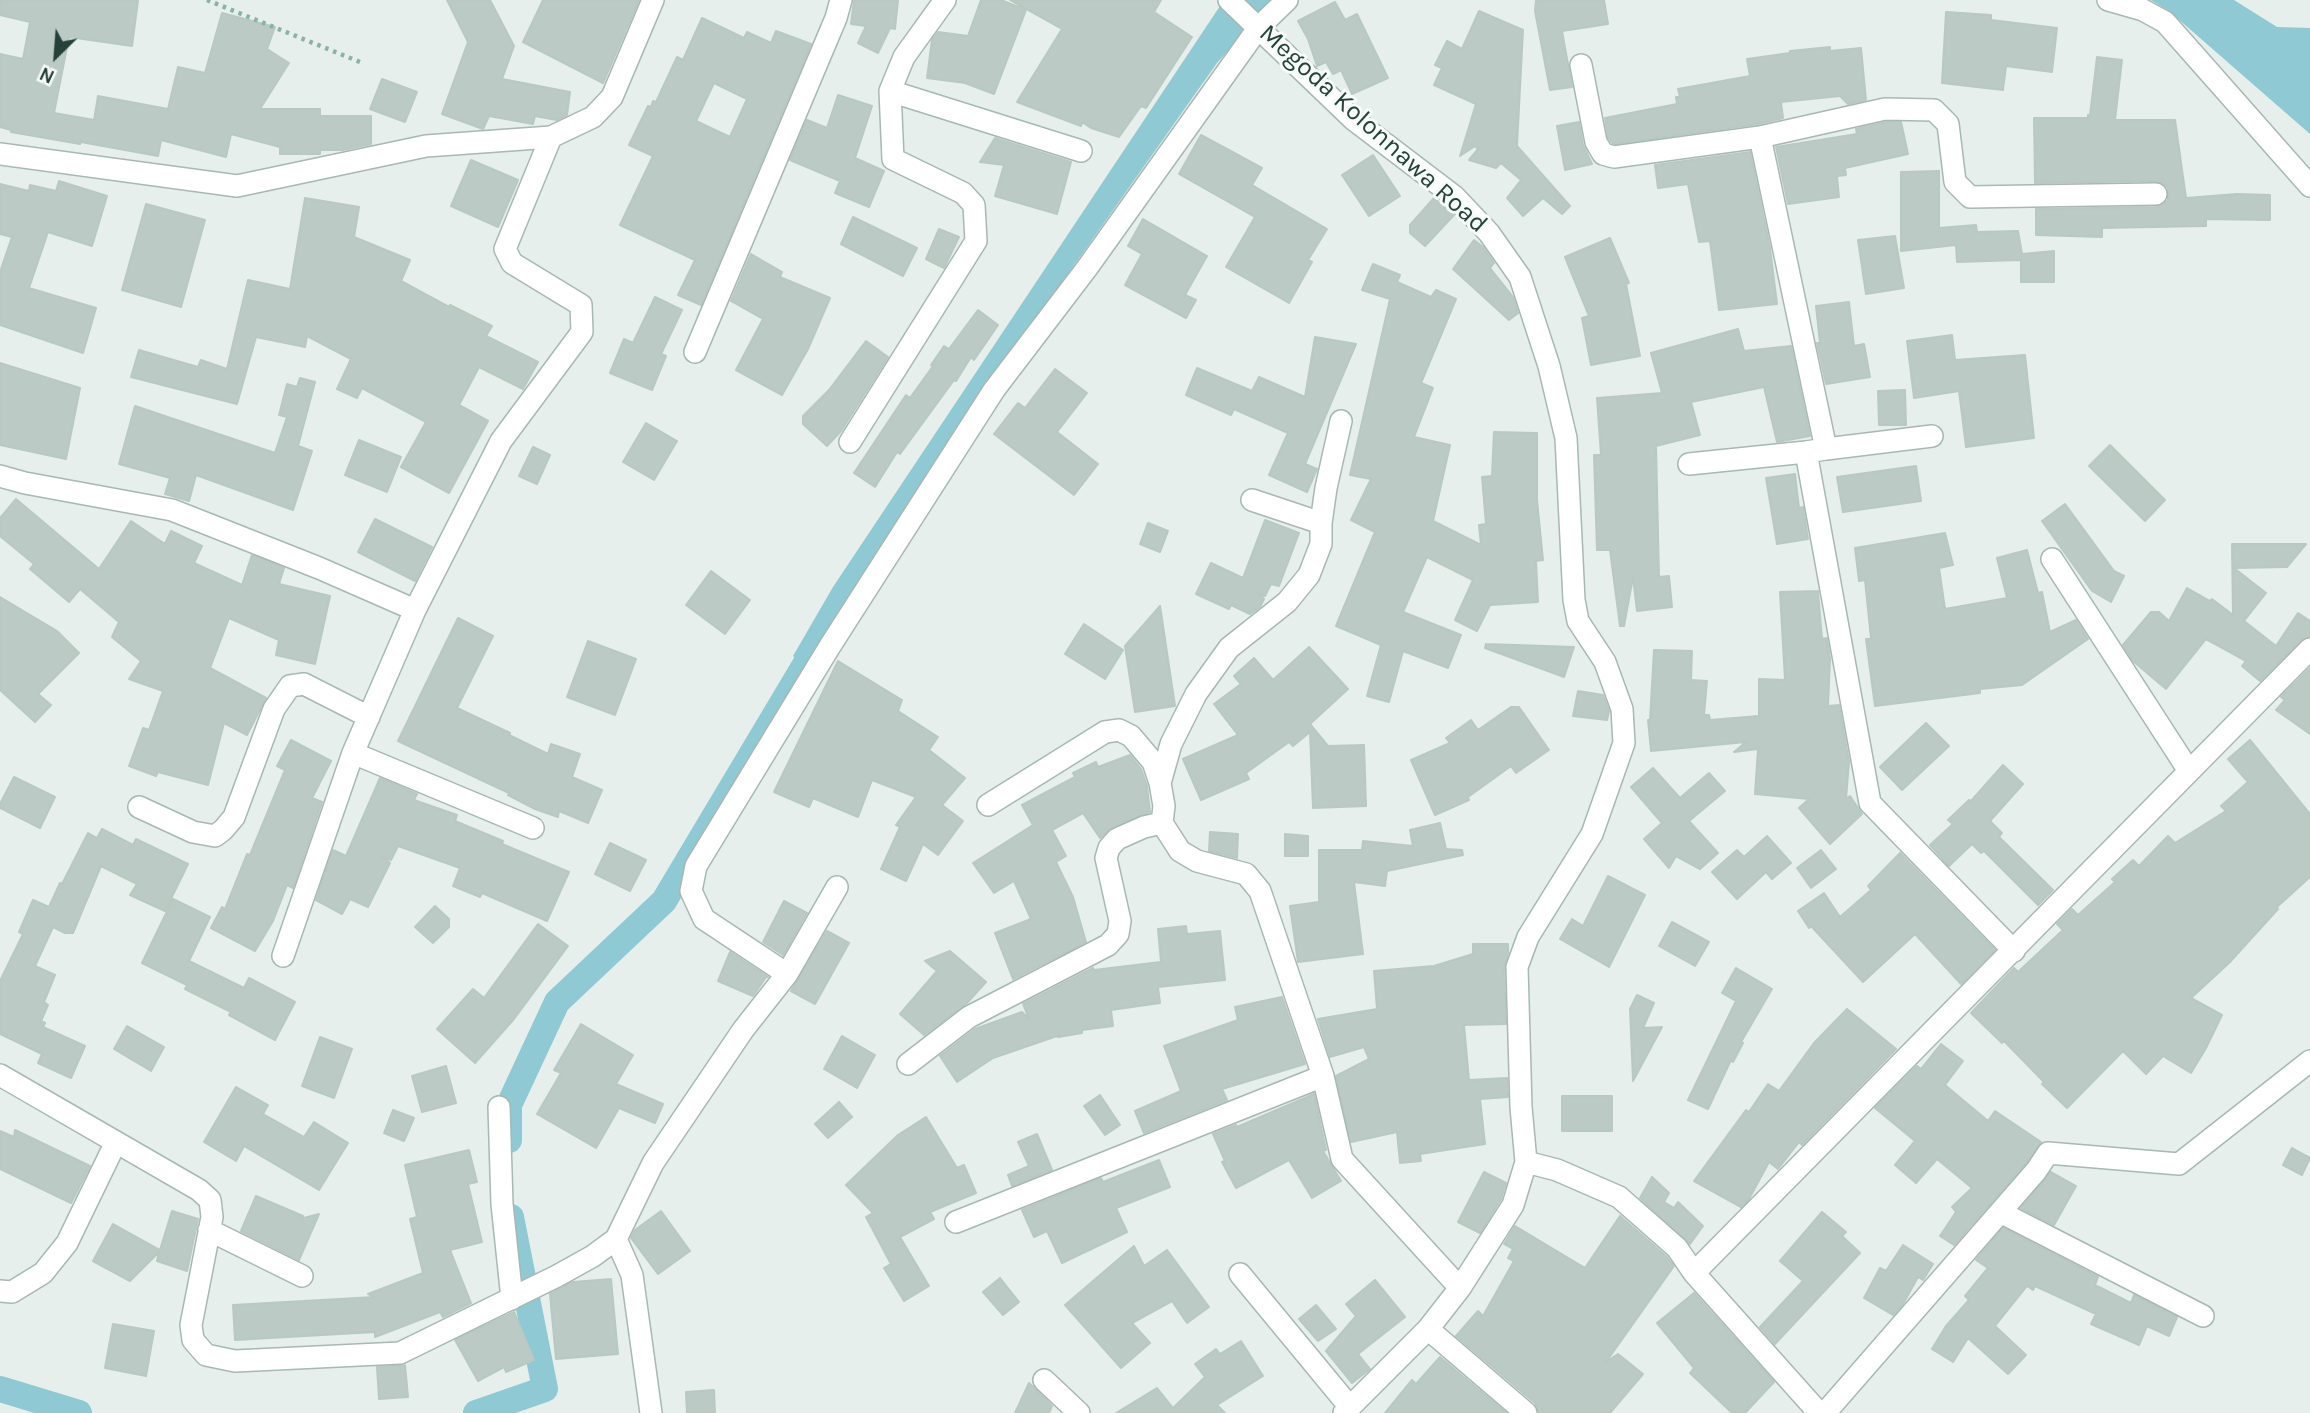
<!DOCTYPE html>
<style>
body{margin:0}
#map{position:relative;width:2310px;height:1413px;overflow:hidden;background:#e6efeb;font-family:Karla,sans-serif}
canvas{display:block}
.north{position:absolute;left:21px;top:21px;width:70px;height:70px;-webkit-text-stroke:5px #f7fbf9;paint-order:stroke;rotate:205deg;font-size:19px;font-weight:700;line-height:28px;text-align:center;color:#24423a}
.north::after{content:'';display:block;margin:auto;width:24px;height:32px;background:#24423a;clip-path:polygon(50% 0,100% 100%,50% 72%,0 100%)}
</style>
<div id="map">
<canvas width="2310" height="1413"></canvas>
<div class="north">N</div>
</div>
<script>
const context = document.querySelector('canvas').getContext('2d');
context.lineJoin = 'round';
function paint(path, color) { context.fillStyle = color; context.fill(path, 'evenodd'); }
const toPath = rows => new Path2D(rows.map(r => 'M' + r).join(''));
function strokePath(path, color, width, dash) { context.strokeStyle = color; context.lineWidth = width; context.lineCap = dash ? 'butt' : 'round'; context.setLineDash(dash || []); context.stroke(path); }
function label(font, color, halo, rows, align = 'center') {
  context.font = font + ' Karla,sans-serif'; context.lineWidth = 6; context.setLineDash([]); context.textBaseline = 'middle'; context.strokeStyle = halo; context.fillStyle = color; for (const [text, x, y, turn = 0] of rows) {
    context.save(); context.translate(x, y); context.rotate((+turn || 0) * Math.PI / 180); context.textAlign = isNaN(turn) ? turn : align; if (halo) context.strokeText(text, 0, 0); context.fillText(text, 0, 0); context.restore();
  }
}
const water = toPath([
 [1224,0,1273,0,1217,63,1034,322,808,671,793,656,833,587],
 [2151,0,2234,0,2277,27,2310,28,2310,134,2169,11]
]);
const canal = toPath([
 [509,1140,509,1105,557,1002,664,901,821,638],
 [0,1389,79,1413],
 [476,1413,545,1389,511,1217]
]);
const building = toPath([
 [0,0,138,0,132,46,69,37,54,113,94,120,98,96,168,109,178,67,205,73,222,13,275,27,267,49,289,63,260,109,320,109,320,116,371,116,371,144,343,150,320,150,320,154,280,154,280,147,231,134,226,157,161,140,158,156,81,142,80,144,11,132,11,130,0,127,0,54,23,59,30,22,0,15,0,0],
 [447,0,490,0,514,46,502,79,570,92,567,115,557,120,535,116,533,124,489,116,483,129,442,114,468,42,447,0],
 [543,0,639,0,603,83,523,42,543,0],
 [854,0,898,0,895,29,890,28,878,53,858,43,866,26,851,24,854,0],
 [981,0,1001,0,1026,10,994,94,965,83,927,78,932,40,938,32,968,36,981,0],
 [1010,0,1161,0,1154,12,1192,37,1146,108,1141,106,1119,137,1091,128,1082,122,1081,126,1017,102,1062,29,1010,0],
 [1536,0,1604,0,1608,24,1562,31,1572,87,1550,90,1535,11,1536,0],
 [1335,2,1345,20,1357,14,1388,78,1352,94,1341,70,1333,74,1326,62,1317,66,1308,39,1298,21,1335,2],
 [1479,11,1523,30,1517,146,1570,206,1562,214,1543,198,1523,216,1507,198,1521,180,1501,163,1496,168,1469,160,1478,149,1475,146,1460,156,1476,104,1434,85,1442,68,1435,65,1447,41,1462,49,1479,11],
 [1946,12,1991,15,1991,20,2057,28,2052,72,2006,66,2003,90,1942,83,1946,12],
 [702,18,744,38,747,32,771,43,776,31,811,44,701,305,678,295,695,260,620,225,653,156,629,145,648,106,651,107,653,101,656,102,677,57,683,60,702,18],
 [714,83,747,99,730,137,696,121,714,83],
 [1830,47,1830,51,1861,48,1866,100,1848,104,1840,96,1781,102,1783,118,1758,124,1615,144,1612,143,1608,137,1605,118,1677,104,1676,97,1680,97,1678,89,1750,76,1747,59,1790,53,1790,51,1830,47],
 [2097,57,2122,60,2115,120,2175,120,2186,198,2237,194,2270,195,2270,220,2206,219,2206,226,2102,228,2102,237,2036,235,2036,209,2156,207,2163,205,2168,200,2168,188,2163,183,2156,181,2035,183,2034,118,2088,118,2088,115,2090,115,2097,57],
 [382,79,417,92,405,122,370,109,382,79],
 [838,95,872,106,855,158,884,171,869,207,835,193,840,181,790,160,807,120,827,128,838,95],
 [1579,122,1583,145,1592,164,1565,170,1557,126,1579,122],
 [1886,122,1901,122,1908,154,1845,168,1846,175,1837,176,1839,197,1788,204,1776,147,1857,134,1856,129,1886,122],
 [1201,135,1262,168,1252,185,1327,229,1308,260,1312,262,1289,303,1226,267,1255,217,1179,174,1201,135],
 [995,138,1071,162,1057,214,995,196,1004,165,980,162,995,138],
 [1750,152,1770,248,1777,304,1719,310,1710,241,1699,242,1688,184,1658,188,1655,165,1750,152],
 [1373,155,1400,196,1369,216,1342,175,1373,155],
 [471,160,518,180,498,227,451,206,471,160],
 [1939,171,1939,228,1976,225,1977,232,2018,231,2022,254,2054,251,2054,282,2021,282,2021,260,1957,262,1956,245,1901,251,1901,172,1939,171],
 [59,181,107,196,92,246,48,232,29,288,96,308,83,353,0,325,0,272,12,237,0,234,0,184,29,191,30,185,56,191,59,181],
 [305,198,359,207,354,237,410,260,401,281,449,307,450,305,492,326,486,336,538,362,523,389,479,367,459,405,488,421,449,493,401,467,426,422,362,388,357,398,337,389,351,359,307,336,305,347,256,337,237,404,131,377,139,350,198,367,201,360,227,369,248,280,290,289,305,198],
 [1434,198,1454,215,1425,246,1410,233,1410,225,1434,198],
 [146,204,205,220,181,307,122,290,146,204],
 [853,217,917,248,903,276,841,244,853,217],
 [1143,219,1207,256,1185,295,1196,300,1186,318,1125,285,1142,254,1128,246,1143,219],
 [939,229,959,237,944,268,926,259,939,229],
 [1895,236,1904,288,1866,294,1858,240,1895,236],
 [1610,238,1629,283,1626,284,1640,356,1591,365,1582,318,1589,316,1565,257,1610,238],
 [1474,240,1483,247,1494,263,1490,268,1513,297,1518,313,1509,320,1453,269,1474,240],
 [751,254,782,272,780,277,830,298,808,349,782,395,736,370,763,319,731,301,751,254],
 [1373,264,1400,275,1397,282,1431,297,1436,290,1456,299,1421,383,1433,388,1414,437,1450,445,1433,521,1481,545,1479,525,1486,524,1482,477,1492,476,1494,432,1537,433,1537,500,1543,560,1536,561,1538,602,1490,605,1477,631,1455,620,1473,580,1427,557,1403,612,1461,635,1448,668,1403,651,1389,702,1367,696,1381,645,1336,626,1375,532,1351,520,1371,479,1350,475,1390,299,1362,290,1373,264],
 [655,297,682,310,661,354,666,356,652,390,610,373,624,339,633,343,655,297],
 [1849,302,1854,346,1864,344,1870,377,1826,384,1817,343,1820,343,1816,306,1849,302],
 [978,310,998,325,974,360,971,357,956,381,954,380,900,454,897,452,875,487,854,473,906,395,910,398,933,366,931,365,944,346,949,349,978,310],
 [1738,329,1744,351,1791,346,1810,436,1777,442,1764,387,1691,402,1700,435,1656,446,1659,577,1669,576,1672,607,1637,611,1633,577,1624,626,1620,626,1610,550,1597,550,1594,455,1601,455,1597,398,1662,393,1651,353,1738,329],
 [1952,335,1955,360,2025,355,2034,438,1966,447,1959,391,1914,398,1907,341,1952,335],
 [1315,337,1356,344,1305,464,1317,469,1307,492,1269,475,1288,433,1234,409,1231,415,1186,395,1197,368,1252,391,1259,377,1305,397,1315,337],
 [866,341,888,357,841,431,827,446,803,424,803,416,829,390,866,341],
 [0,363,80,388,66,459,0,445,0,363],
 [1055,369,1087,393,1057,432,1098,464,1074,495,994,434,1018,403,1025,408,1055,369],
 [300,378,315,382,298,446,312,451,293,510,196,475,189,501,165,494,170,478,119,464,135,406,275,453,287,417,279,415,287,384,297,387,300,378],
 [1905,390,1906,425,1879,425,1878,391,1905,390],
 [646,423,677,441,654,480,623,462,646,423],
 [359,440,401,457,387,492,345,475,359,440],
 [2110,445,2165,500,2145,521,2089,466,2110,445],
 [533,447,550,455,537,484,519,476,533,447],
 [1916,466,1921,501,1843,512,1837,477,1916,466],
 [1795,474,1799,508,1803,507,1808,539,1777,544,1766,478,1795,474],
 [16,499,99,569,131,521,165,544,171,531,202,546,194,563,242,585,252,555,284,568,279,584,330,596,315,664,276,655,279,640,229,618,210,668,266,698,247,735,224,723,208,785,158,772,156,776,129,766,143,728,149,730,163,691,129,679,141,661,112,637,119,622,80,589,69,602,30,569,34,564,0,536,0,518,16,499],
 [2065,504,2114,571,2124,576,2111,602,2092,591,2042,521,2065,504],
 [375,519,432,547,415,581,358,552,375,519],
 [1265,520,1299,533,1279,586,1271,584,1265,596,1258,593,1264,599,1260,607,1250,614,1231,605,1229,609,1196,594,1211,563,1243,578,1265,520],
 [1148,523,1168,531,1160,552,1140,544,1148,523],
 [1945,533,1953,565,1939,568,1945,609,2007,598,1997,558,2027,550,2038,593,2042,592,2050,632,2076,620,2088,639,2022,685,1980,689,1980,693,1875,706,1866,639,1871,639,1865,580,1859,581,1855,548,1945,533],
 [2232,544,2306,544,2287,567,2234,568,2266,593,2244,621,2276,646,2298,613,2310,621,2310,636,2301,640,2260,681,2242,666,2246,661,2206,639,2166,689,2133,661,2123,645,2151,612,2159,612,2169,621,2187,588,2210,601,2212,599,2233,615,2232,544],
 [711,571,750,600,725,634,686,605,711,571],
 [1818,591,1822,639,1827,638,1830,659,1828,706,1839,705,1849,762,1846,799,1850,796,1862,814,1830,844,1799,808,1809,799,1755,794,1758,749,1734,752,1746,742,1651,751,1648,720,1650,720,1654,650,1692,651,1691,680,1707,681,1704,715,1709,715,1710,720,1759,716,1759,679,1785,680,1780,592,1818,591],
 [0,597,57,631,79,653,38,694,51,705,35,722,0,690,0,597],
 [1160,606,1175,706,1135,712,1125,646,1160,606],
 [458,618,493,636,457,708,510,733,509,735,548,754,551,744,580,754,572,777,602,790,588,823,559,811,558,817,535,809,508,795,509,793,398,741,458,618],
 [1084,624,1123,650,1105,679,1065,654,1084,624],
 [588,641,636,659,615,715,567,697,588,641],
 [1486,644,1574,647,1564,677,1485,648,1486,644],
 [1309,647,1348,689,1310,724,1328,746,1364,745,1366,806,1313,808,1310,732,1293,746,1289,742,1246,773,1249,779,1201,800,1183,759,1238,735,1214,704,1241,684,1234,676,1254,658,1273,680,1309,647],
 [838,661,902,700,898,711,938,737,929,750,965,778,942,805,963,821,938,855,923,844,906,881,881,869,900,827,896,825,916,797,872,780,858,817,813,798,809,807,774,792,838,661],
 [2310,668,2310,734,2276,710,2285,700,2281,697,2310,668],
 [1578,691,1603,695,1609,711,1607,720,1573,716,1578,691],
 [1511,707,1519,707,1549,750,1516,773,1511,766,1468,797,1469,800,1435,815,1411,760,1450,743,1446,738,1471,720,1478,730,1511,707],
 [1926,723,1949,746,1902,790,1880,767,1926,723],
 [291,740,331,761,312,798,322,802,293,888,287,885,273,921,255,951,211,928,222,907,225,909,247,854,250,855,285,770,277,766,291,740],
 [2250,740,2310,814,2310,877,2277,907,2278,909,2229,963,2191,998,2222,1015,2206,1048,2191,1073,2163,1056,2146,1074,2123,1051,2067,1108,2042,1084,2044,1082,2004,1041,2002,1043,1971,1013,2014,968,2018,972,2063,930,2057,924,2072,909,2078,915,2115,882,2112,879,2133,860,2139,866,2168,836,2175,843,2226,811,2221,806,2248,782,2228,759,2250,740],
 [1130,755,1141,769,1147,786,1150,812,1112,827,1100,838,1083,813,1052,830,1066,856,1056,862,1073,897,1086,942,1013,979,995,933,1031,919,1014,881,994,893,973,863,1033,825,1022,805,1075,777,1073,773,1096,762,1098,767,1130,755],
 [2003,765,2023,784,1990,821,2002,833,1999,837,2053,890,2038,905,1984,851,1981,853,1972,844,1949,866,1930,845,1953,824,1948,820,1969,800,1971,801,2003,765],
 [1653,768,1680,798,1709,773,1725,791,1689,821,1718,853,1700,869,1676,856,1669,868,1644,839,1662,823,1631,787,1653,768],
 [14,777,55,797,40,828,0,808,0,804,14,777],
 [380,778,417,794,414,800,457,815,455,821,503,841,502,844,569,872,547,921,482,893,480,897,453,886,460,868,398,846,391,860,382,856,390,863,368,907,350,899,342,914,316,900,333,850,346,856,380,778],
 [1440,823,1446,849,1462,850,1463,855,1387,871,1385,886,1354,882,1363,954,1298,962,1290,906,1319,902,1319,850,1362,850,1363,841,1413,846,1410,830,1440,823],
 [102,829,133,845,136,839,188,864,165,911,130,895,137,884,101,866,73,933,65,933,53,927,35,966,55,975,44,1002,48,1005,41,1021,45,1023,43,1027,85,1046,71,1078,38,1063,42,1054,0,1034,0,981,23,934,19,932,33,900,49,907,60,883,62,884,88,833,97,838,102,829],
 [1210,832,1238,834,1237,858,1209,851,1210,832],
 [1285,834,1308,836,1308,856,1285,856,1285,834],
 [1767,836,1791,863,1772,879,1766,872,1737,899,1712,872,1737,850,1744,857,1767,836],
 [610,843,646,860,630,891,595,874,610,843],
 [1821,850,1836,869,1811,888,1797,868,1821,850],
 [1900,853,1995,950,1961,984,1915,934,1863,982,1811,926,1809,928,1798,911,1824,893,1840,917,1871,890,1868,886,1900,853],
 [1608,876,1645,895,1609,967,1560,939,1572,919,1583,926,1608,876],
 [173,899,210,917,189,961,244,988,249,978,295,1002,275,1040,229,1015,231,1012,185,989,187,985,142,963,173,899],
 [784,901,807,913,783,955,763,942,784,901],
 [435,906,449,919,449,927,433,943,415,927,435,906],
 [1672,922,1709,942,1695,966,1659,946,1672,922],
 [538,924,568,946,514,1019,475,1063,437,1029,473,989,484,998,538,924],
 [1186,926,1187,934,1220,931,1225,980,1158,987,1160,1003,1111,1010,1113,1026,1082,1030,1082,1033,1058,1037,1057,1036,993,1058,957,1082,940,1056,975,1029,1022,1012,1029,1019,1023,1004,1093,968,1094,970,1161,962,1158,929,1186,926],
 [827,931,849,943,815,1004,791,991,827,931],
 [1473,944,1508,944,1508,953,1504,967,1506,1024,1464,1025,1469,1080,1507,1078,1508,1097,1480,1099,1485,1144,1420,1154,1421,1161,1400,1163,1397,1132,1351,1142,1336,1076,1369,1059,1364,1047,1330,1057,1318,1019,1377,1009,1374,971,1434,966,1473,954,1473,944],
 [950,951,986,982,967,1003,924,1035,900,1014,937,971,925,961,950,951],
 [730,952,768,977,766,977,753,996,718,981,730,952],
 [1736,968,1772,989,1741,1042,1743,1043,1733,1062,1731,1060,1708,1109,1688,1100,1736,1001,1722,993,1736,968],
 [1637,995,1654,1003,1643,1028,1662,1027,1633,1081,1630,1009,1637,995],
 [1282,997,1305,1064,1222,1089,1227,1100,1144,1133,1135,1111,1181,1091,1164,1046,1238,1020,1235,1007,1282,997],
 [1847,1009,1896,1049,1802,1145,1799,1142,1778,1169,1769,1162,1749,1199,1741,1207,1694,1181,1746,1110,1749,1112,1768,1084,1779,1091,1814,1043,1847,1009],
 [581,1024,633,1055,616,1084,663,1104,655,1123,619,1108,596,1148,537,1114,561,1073,554,1070,581,1024],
 [127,1026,164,1047,151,1071,114,1049,127,1026],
 [842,1036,875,1055,857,1088,824,1069,842,1036],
 [320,1037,352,1049,334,1098,302,1086,320,1037],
 [1941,1044,1963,1061,1945,1085,1988,1121,1995,1111,2041,1142,2026,1163,1954,1245,1940,1236,1956,1212,1952,1207,1972,1188,1937,1159,1916,1183,1895,1165,1915,1141,1875,1108,1917,1066,1921,1069,1941,1044],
 [446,1066,456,1103,422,1112,412,1076,446,1066],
 [236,1087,268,1105,263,1114,304,1137,314,1122,348,1143,319,1190,244,1146,236,1161,204,1142,236,1087],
 [1314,1094,1326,1150,1323,1151,1341,1181,1312,1198,1289,1160,1236,1188,1222,1162,1225,1161,1213,1134,1236,1125,1237,1127,1314,1094],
 [1100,1095,1120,1125,1105,1135,1084,1106,1100,1095],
 [1562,1096,1612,1096,1612,1131,1562,1131,1562,1096],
 [839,1102,852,1117,828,1138,815,1124,839,1102],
 [393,1110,414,1118,404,1141,384,1133,393,1110],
 [926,1117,957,1168,964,1165,976,1193,930,1212,934,1219,900,1237,929,1286,904,1301,884,1268,891,1264,866,1217,873,1213,846,1185,898,1135,926,1117],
 [15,1130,90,1166,71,1203,0,1169,0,1131,14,1137,15,1130],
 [1037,1134,1052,1170,1012,1186,1008,1175,1029,1166,1018,1142,1037,1134],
 [2292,1148,2310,1158,2302,1175,2283,1165,2292,1148],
 [469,1150,477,1182,468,1184,482,1242,450,1250,471,1303,443,1317,440,1312,375,1337,375,1332,235,1340,233,1305,375,1297,368,1294,423,1273,410,1219,417,1217,405,1165,469,1150],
 [1159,1160,1170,1187,1116,1208,1127,1232,1062,1263,1047,1231,1034,1237,1022,1210,1101,1178,1103,1182,1159,1160],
 [1484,1172,1506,1183,1501,1199,1480,1233,1458,1222,1484,1172],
 [2051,1172,2076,1186,2054,1225,2021,1208,2051,1172],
 [1652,1177,1669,1193,1664,1202,1674,1208,1678,1202,1703,1226,1690,1244,1640,1198,1652,1177],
 [256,1196,303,1216,300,1219,319,1214,299,1260,241,1231,256,1196],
 [172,1211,198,1219,187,1271,157,1261,159,1252,130,1281,93,1261,113,1224,160,1250,172,1211],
 [661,1211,690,1251,658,1274,631,1238,635,1230,661,1211],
 [1822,1212,1846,1232,1842,1236,1860,1253,1775,1344,1760,1327,1803,1281,1780,1261,1822,1212],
 [1620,1216,1667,1257,1674,1266,1606,1362,1618,1354,1643,1374,1610,1413,1539,1413,1535,1403,1456,1336,1478,1311,1483,1316,1514,1261,1508,1258,1513,1249,1504,1244,1515,1226,1585,1268,1620,1216],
 [2003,1228,2098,1277,2095,1285,2131,1303,2134,1295,2177,1317,2169,1336,2147,1326,2139,1345,2091,1324,2096,1314,2035,1286,2033,1290,2027,1286,1995,1326,2026,1355,2008,1374,1968,1338,1953,1362,1932,1349,1946,1326,1969,1300,1965,1296,1988,1268,1976,1260,2003,1228],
 [1903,1245,1933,1264,1923,1280,1918,1277,1903,1304,1893,1315,1864,1298,1880,1268,1886,1271,1903,1245],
 [1134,1246,1144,1266,1167,1250,1209,1307,1187,1323,1172,1301,1132,1323,1150,1343,1121,1368,1065,1305,1134,1246],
 [1000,1278,1019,1302,1003,1315,983,1292,1000,1278],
 [611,1279,618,1354,556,1359,550,1294,573,1282,611,1279],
 [1375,1280,1405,1317,1358,1354,1370,1369,1352,1383,1326,1351,1356,1316,1346,1304,1375,1280],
 [1694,1293,1774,1382,1745,1413,1732,1413,1690,1373,1694,1368,1657,1323,1694,1293],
 [1316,1305,1336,1329,1318,1341,1299,1319,1316,1305],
 [514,1312,534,1360,506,1372,504,1367,478,1381,455,1340,514,1312],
 [113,1324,154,1331,146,1376,105,1368,113,1324],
 [1241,1341,1263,1376,1217,1405,1225,1413,1116,1413,1157,1388,1173,1408,1205,1377,1195,1364,1216,1349,1220,1354,1241,1341],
 [1440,1357,1506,1413,1385,1413,1412,1380,1416,1384,1440,1357],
 [405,1365,408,1397,379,1399,377,1367,405,1365],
 [1029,1383,1052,1406,1049,1413,1015,1413,1029,1383],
 [714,1390,715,1413,687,1413,686,1392,714,1390]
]);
const path = toPath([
 [207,0,360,62]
]);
const minor = toPath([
 [1229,0,1354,120,1454,196,1489,233,1520,277,1549,366,1566,438,1574,600,1578,621,1605,662,1622,709,1624,743,1592,834,1528,937,1517,967,1521,1107,1526,1162,1513,1205,1460,1288,1428,1329,1344,1413],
 [2108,0,2143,10,2165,22,2310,186],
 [1581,65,1596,142,1603,154,1614,157,1760,137],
 [890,91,1081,151],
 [0,154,237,186,426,146,551,137,593,117,612,97,653,0],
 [695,352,836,18,841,0],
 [850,442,976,241,974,205,963,193,893,159,890,91,904,57,945,0],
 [1826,449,1932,436],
 [1689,464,1806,452],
 [0,476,25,483,172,510,319,568,415,610],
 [1252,500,1321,523],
 [2052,559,2189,771],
 [353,753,533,828],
 [1160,783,1171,744,1196,694,1229,648,1287,602,1309,575,1321,544,1321,523,1326,488,1341,421],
 [988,805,1105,732,1119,730,1131,736,1153,762,1160,783,1164,806,1162,823],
 [139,807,193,832,215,836,223,830,234,817,274,709,290,686,304,684,369,717],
 [2014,951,1870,803,1806,452,1826,449,1760,137,1885,109,1934,110,1948,124,1955,182,1970,197,2156,194],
 [283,956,353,753,415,610,501,441,582,332,581,305,512,263,505,249,551,137],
 [787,974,704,919,691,891,696,866,830,646,994,390,1087,268,1259,27,1287,0],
 [908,1064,969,1017,1108,945,1118,934,1120,921,1106,858,1109,848,1117,839,1144,827,1162,823,1180,851,1197,861,1246,874,1260,891,1323,1076,1342,1159,1460,1288],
 [0,1075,199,1190,210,1200,212,1217,191,1325,193,1340,206,1355,235,1361,400,1353,557,1276,593,1256,616,1239,632,1275,651,1413],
 [499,1107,502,1204,512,1299],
 [1526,1162,1557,1170,1619,1197,1677,1248,1694,1273,1819,1413],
 [2000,1212,2203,1316],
 [956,1222,1323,1076],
 [209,1230,302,1276],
 [616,1239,653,1163,743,1030,787,974,837,887],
 [1694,1273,2310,649],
 [1240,1274,1349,1406],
 [0,1291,12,1292,43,1273,67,1243,116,1142],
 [1428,1329,1526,1413],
 [1044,1380,1079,1413],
 [1825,1413,2036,1171,2048,1153,2179,1164,2310,1061]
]);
const streetNames = [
 ["Megoda Kolonnawa Road",1373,129,42]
];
paint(water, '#8ec9d4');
strokePath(canal, '#8ec9d4', 26);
paint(building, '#bbcac4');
strokePath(building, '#b8c9c2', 2);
strokePath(minor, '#a8b8b2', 24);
strokePath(path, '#86b3a5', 4.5, [3.5, 5]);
strokePath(minor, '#fff', 21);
label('26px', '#24423a', '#f7fbf9', streetNames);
</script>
